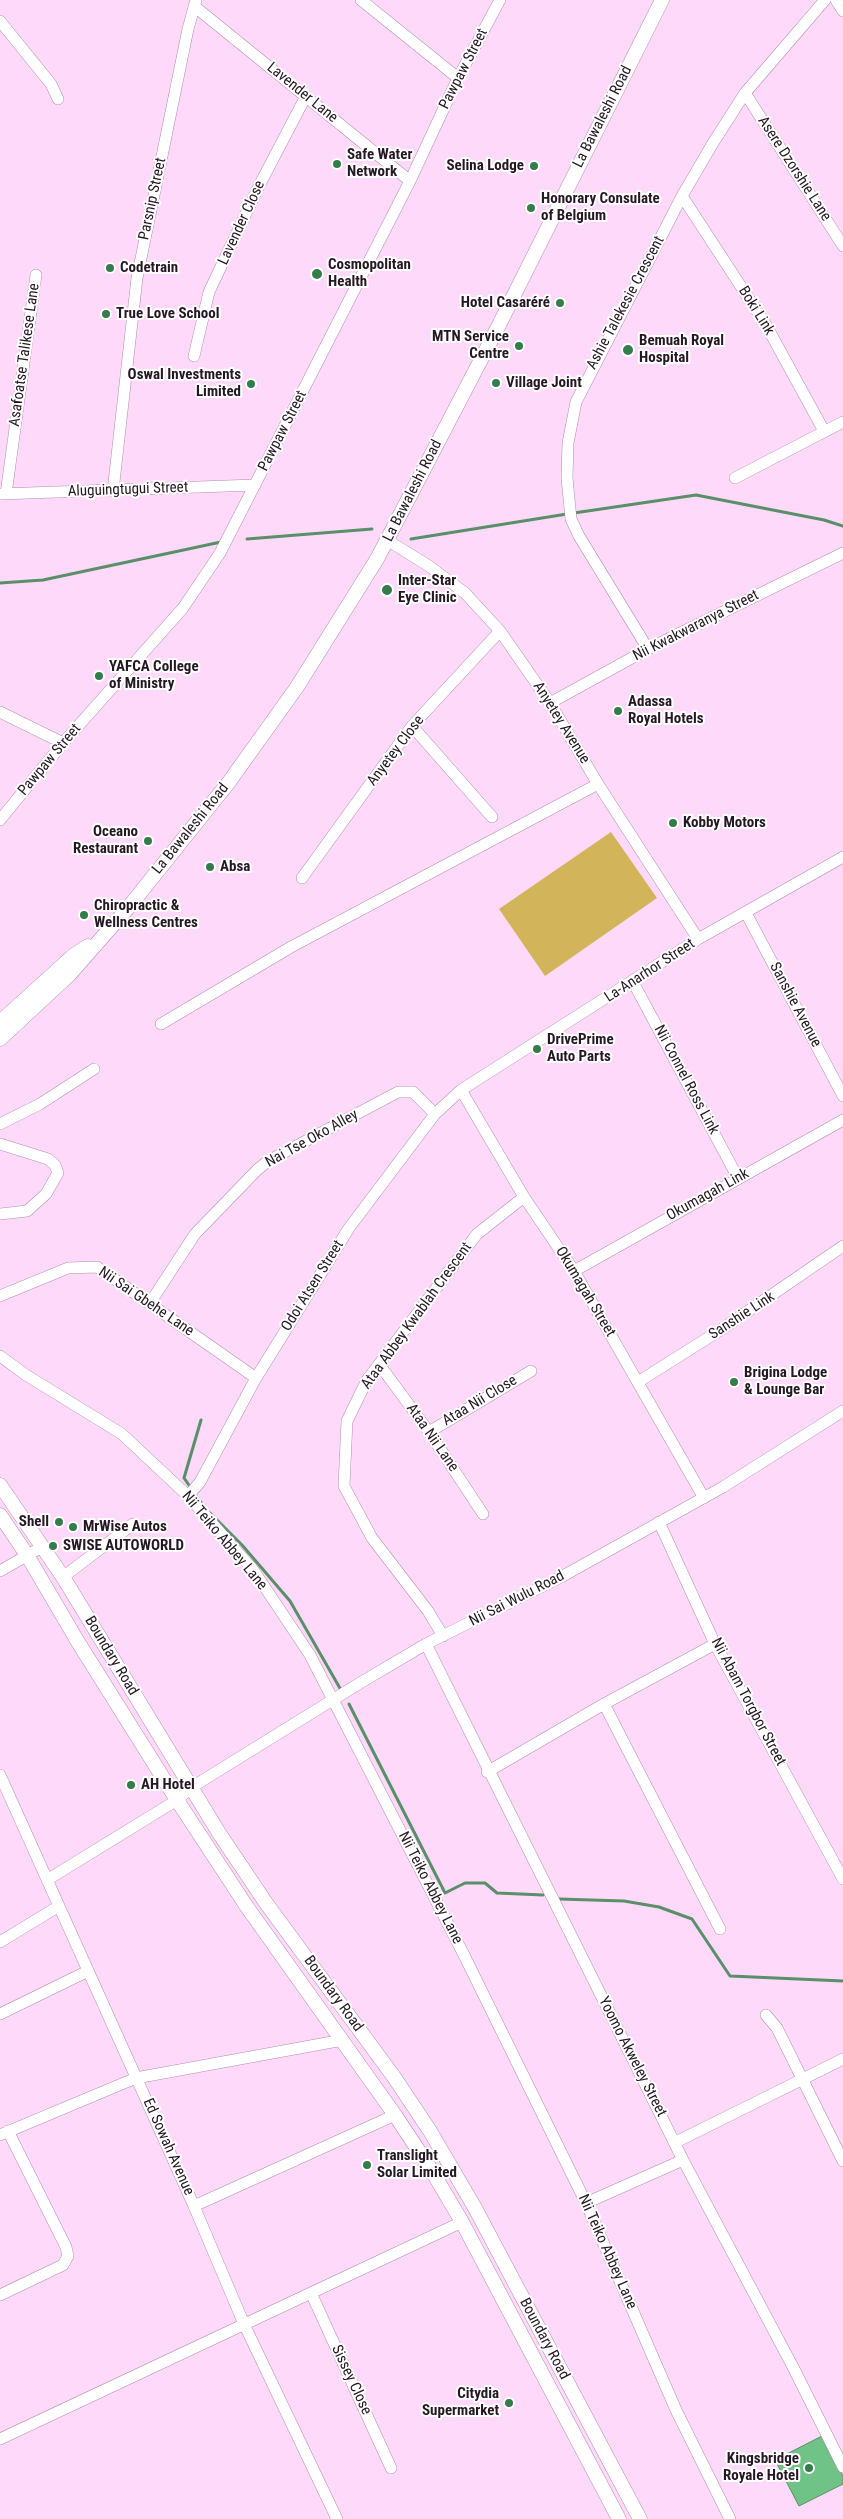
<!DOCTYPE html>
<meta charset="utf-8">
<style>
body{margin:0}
canvas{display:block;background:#ffd9f9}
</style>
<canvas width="843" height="2519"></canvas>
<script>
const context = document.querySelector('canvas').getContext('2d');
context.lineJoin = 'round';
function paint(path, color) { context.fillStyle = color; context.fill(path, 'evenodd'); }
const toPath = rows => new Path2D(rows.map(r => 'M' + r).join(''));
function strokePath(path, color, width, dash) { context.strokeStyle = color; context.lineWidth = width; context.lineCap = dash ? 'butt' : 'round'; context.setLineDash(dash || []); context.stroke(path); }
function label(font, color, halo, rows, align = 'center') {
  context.font = font + ' "Roboto Condensed",sans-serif'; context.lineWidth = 4; context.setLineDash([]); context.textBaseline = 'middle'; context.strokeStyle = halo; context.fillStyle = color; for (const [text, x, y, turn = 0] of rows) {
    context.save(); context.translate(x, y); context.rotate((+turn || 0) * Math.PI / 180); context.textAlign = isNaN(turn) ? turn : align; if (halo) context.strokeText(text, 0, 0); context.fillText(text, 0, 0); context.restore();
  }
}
const green = toPath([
 [611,832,657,898,545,976,499,909]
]);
const water = toPath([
 [822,2436,843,2476,843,2484,799,2506,775,2460,822,2436]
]);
const stream = toPath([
 [574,513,696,495,824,520,843,526],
 [247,539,372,529],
 [411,539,567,514],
 [0,583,43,580,221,542],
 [191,1488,184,1478,201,1420],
 [194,1493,202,1504],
 [210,1513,242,1545,290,1601,341,1690],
 [349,1704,445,1893,465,1883,485,1883,497,1893,543,1895],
 [559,1899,624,1901,659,1907,692,1919,730,1976,843,1981]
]);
const minor = toPath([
 [361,0,458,78],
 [836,0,843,11],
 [194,6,410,181],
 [0,21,51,84,58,99],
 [745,93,843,246],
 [682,196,766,325,824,431],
 [194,356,209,292,259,186,306,96],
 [735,478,843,422],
 [113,491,137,278,188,29,196,0],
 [0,494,255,485],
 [6,494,36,275],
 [387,540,429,566,465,593,500,631,550,703,598,784,698,939],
 [648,649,579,536,571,519,567,478,568,443,576,402,682,196,713,143,745,93,825,0],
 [550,703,648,649,843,553],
 [0,712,63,743],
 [412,726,492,817],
 [0,820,63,743,183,608,220,553,410,181,458,78,500,0],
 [302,878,412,726,500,631],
 [746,913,843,1096],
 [633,982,738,1178],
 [161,1024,291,947,598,784],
 [461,1090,524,1197,574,1271,704,1498],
 [0,1124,40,1104,94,1069],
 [0,1144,48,1159,55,1165,58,1173,46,1194,27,1211,0,1214],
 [574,1271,843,1120],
 [0,1296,68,1268,97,1267,256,1378],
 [150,1303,195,1234,257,1170,268,1161,398,1092,413,1092,435,1114],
 [0,1356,26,1375,122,1434,188,1496,254,1571,310,1655,465,1957,586,2203,676,2410,730,2519],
 [379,1364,429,1432,483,1514],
 [638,1382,722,1329,843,1246],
 [429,1432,531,1371],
 [188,1496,200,1482,256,1378,349,1228,435,1114,461,1090,698,939,843,857],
 [659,1522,715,1644,843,1879],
 [0,1571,42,1547],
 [63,1577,133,1524],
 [443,1636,428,1611,372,1538,344,1486,347,1421,367,1380,477,1234,524,1197],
 [426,1644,683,2160,793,2367,843,2467],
 [604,1704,720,1929],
 [487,1772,604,1704,715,1644],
 [0,1775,194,2206,244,2324,337,2519],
 [47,1880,177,1800,192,1787,360,1683,426,1644,561,1577,723,1487,843,1411],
 [0,1942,59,1906],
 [0,2014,88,1971],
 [766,2015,777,2028,843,2161],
 [0,2135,136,2078,343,2040],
 [676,2142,843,2059],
 [586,2203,683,2160],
 [194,2206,395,2115],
 [311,2293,391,2468],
 [0,2295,63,2265,68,2256,66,2247,8,2131],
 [0,2439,462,2222]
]);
const major = toPath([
 [0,1022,74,955,88,946],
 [0,1039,70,974,128,908,229,782,297,687,377,559,498,327,662,0],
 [0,1485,63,1577,219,1833,266,1903,394,2077,430,2131,475,2208,640,2519],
 [0,1515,27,1555,78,1642,177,1800,247,1907,395,2115,432,2171,462,2222,619,2519]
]);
const markers = [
 [337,164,5,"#337d4b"],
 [534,166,5,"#337d4b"],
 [531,208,5,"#337d4b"],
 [110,268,5,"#337d4b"],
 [317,274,6,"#337d4b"],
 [560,303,5,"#337d4b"],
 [106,314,5,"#337d4b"],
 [519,346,5,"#337d4b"],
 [628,350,6,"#337d4b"],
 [496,383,5,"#337d4b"],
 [251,384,5,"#337d4b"],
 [387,590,6,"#337d4b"],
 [99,676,5,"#337d4b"],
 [618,711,5,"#337d4b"],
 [673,823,5,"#337d4b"],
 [148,841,5,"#337d4b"],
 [210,867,5,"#337d4b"],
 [84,915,5,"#337d4b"],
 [537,1049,5,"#337d4b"],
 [734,1382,5,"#337d4b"],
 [59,1522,5,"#337d4b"],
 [73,1527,5,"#337d4b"],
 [53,1546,5,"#337d4b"],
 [131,1785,5,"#337d4b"],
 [367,2165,5,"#337d4b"],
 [509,2403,5,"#337d4b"],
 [809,2468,5,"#337d4b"]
];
const streetNames = [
 ["Pawpaw Street",464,69,-63],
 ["Lavender Lane",302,93,39],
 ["La Bawaleshi Road",603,117,-63],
 ["Asere Dzorshie Lane",794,169,57],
 ["Parsnip Street",153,199,-78],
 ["Lavender Close",242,223,-65],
 ["Ashie Talekesie Crescent",626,303,-62],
 ["Boki Link",756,311,58],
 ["Asafoatse Talikese Lane",25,355,-82],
 ["Pawpaw Street",283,431,-63],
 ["Aluguingtugui Street",128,490,-2],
 ["La Bawaleshi Road",413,491,-63],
 ["Nii Kwakwaranya Street",696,626,-27],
 ["Anyetey Avenue",561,723,58],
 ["Anyetey Close",396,751,-53],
 ["Pawpaw Street",50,760,-50],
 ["La Bawaleshi Road",191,829,-51],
 ["La-Anarhor Street",650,971,-33],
 ["Sanshie Avenue",795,1005,62],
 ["Nii Connel Ross Link",686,1080,62],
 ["Nai Tse Oko Alley",312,1139,-29],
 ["Okumagah Link",708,1195,-29],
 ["Odoi Atsen Street",313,1286,-58],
 ["Okumagah Street",585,1292,59],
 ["Nii Sai Gbehe Lane",146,1302,34],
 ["Ataa Abbey Kwablah Crescent",417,1316,-54],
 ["Sanshie Link",742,1316,-33],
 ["Ataa Nii Close",480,1401,-31],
 ["Ataa Nii Lane",432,1438,55],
 ["Nii Teiko Abbey Lane",224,1541,50],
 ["Nii Sai Wulu Road",517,1599,-27],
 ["Boundary Road",111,1656,59],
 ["Nii Abam Torgbor Street",748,1702,62],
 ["Nii Teiko Abbey Lane",430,1888,63],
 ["Boundary Road",333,1994,54],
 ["Yoomo Akweley Street",632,2057,63],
 ["Ed Sowah Avenue",168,2147,66],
 ["Nii Teiko Abbey Lane",607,2252,66],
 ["Boundary Road",544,2339,62],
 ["Sissey Close",351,2380,65]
];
const poiNames = [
 ["Safe Water",347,155],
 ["Network",347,172],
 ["Selina Lodge",524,166,"right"],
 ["Honorary Consulate",541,199],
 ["of Belgium",541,216],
 ["Cosmopolitan",328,265],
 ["Health",328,282],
 ["Codetrain",120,268],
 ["Hotel Casaréré",550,303,"right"],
 ["True Love School",116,314],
 ["MTN Service",509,337,"right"],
 ["Centre",509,354,"right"],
 ["Bemuah Royal",639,341],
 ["Hospital",639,358],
 ["Oswal Investments",241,375,"right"],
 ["Limited",241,392,"right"],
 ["Village Joint",506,383],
 ["Inter-Star",398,581],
 ["Eye Clinic",398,598],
 ["YAFCA College",109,667],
 ["of Ministry",109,684],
 ["Adassa",628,702],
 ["Royal Hotels",628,719],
 ["Kobby Motors",683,823],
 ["Oceano",138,832,"right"],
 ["Restaurant",138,849,"right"],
 ["Absa",220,867],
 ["Chiropractic &",94,906],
 ["Wellness Centres",94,923],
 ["DrivePrime",547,1040],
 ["Auto Parts",547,1057],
 ["Brigina Lodge",744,1373],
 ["& Lounge Bar",744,1390],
 ["Shell",49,1522,"right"],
 ["MrWise Autos",83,1527],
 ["SWISE AUTOWORLD",63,1546],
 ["AH Hotel",141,1785],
 ["Translight",377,2156],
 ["Solar Limited",377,2173],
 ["Citydia",499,2394,"right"],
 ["Supermarket",499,2411,"right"],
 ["Kingsbridge",799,2459,"right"],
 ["Royale Hotel",799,2476,"right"]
];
paint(green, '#d2b55a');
paint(water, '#6fc387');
strokePath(water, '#598f69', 1);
strokePath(stream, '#598f69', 3);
strokePath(minor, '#b18eab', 12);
strokePath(major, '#b18eab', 15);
strokePath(minor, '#fff', 11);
strokePath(major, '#fff', 14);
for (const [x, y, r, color] of markers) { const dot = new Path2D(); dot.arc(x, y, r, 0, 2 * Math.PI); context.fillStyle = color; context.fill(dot); strokePath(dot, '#fff', 2); }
label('15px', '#251723', '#fff', streetNames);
label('bold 15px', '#251723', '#fff', poiNames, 'left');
</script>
